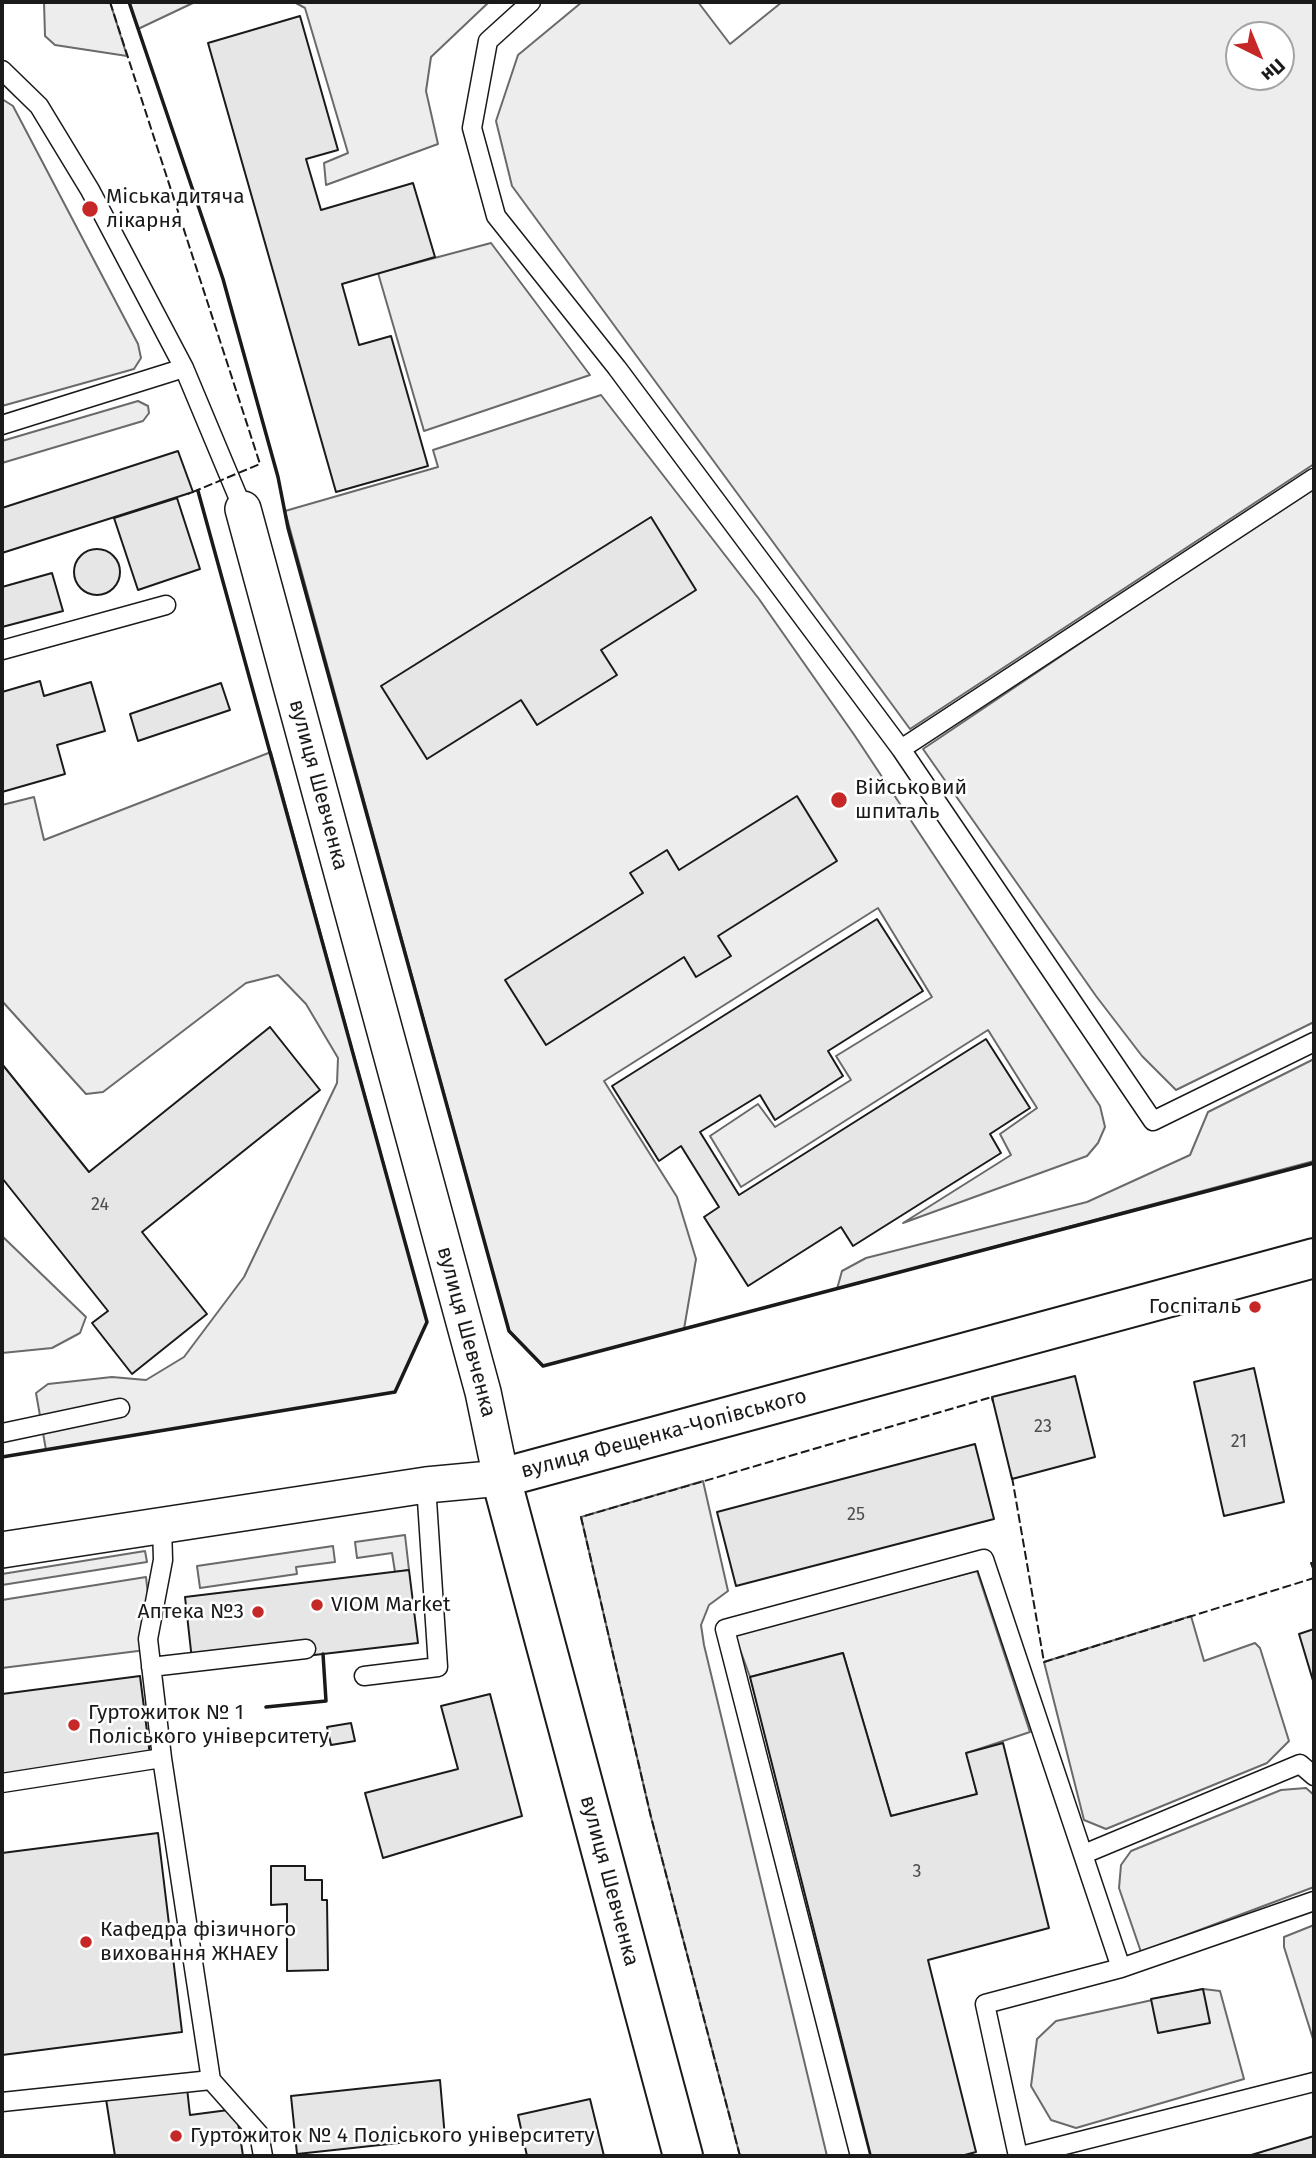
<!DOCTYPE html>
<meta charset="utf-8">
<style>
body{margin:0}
#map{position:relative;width:1316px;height:2158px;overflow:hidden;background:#fff;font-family:"Fira Sans",sans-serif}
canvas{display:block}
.frame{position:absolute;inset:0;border:4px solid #1a1a1a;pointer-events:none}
.north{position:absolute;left:1225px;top:21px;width:70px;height:70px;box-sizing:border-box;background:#fff;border:2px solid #a3a3a3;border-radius:50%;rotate:137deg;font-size:19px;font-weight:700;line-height:28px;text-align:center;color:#1a1a1a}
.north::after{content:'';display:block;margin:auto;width:24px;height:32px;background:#c62828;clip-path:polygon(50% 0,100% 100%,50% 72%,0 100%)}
</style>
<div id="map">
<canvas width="1316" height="2158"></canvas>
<div class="frame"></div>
<div class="north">Пн</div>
</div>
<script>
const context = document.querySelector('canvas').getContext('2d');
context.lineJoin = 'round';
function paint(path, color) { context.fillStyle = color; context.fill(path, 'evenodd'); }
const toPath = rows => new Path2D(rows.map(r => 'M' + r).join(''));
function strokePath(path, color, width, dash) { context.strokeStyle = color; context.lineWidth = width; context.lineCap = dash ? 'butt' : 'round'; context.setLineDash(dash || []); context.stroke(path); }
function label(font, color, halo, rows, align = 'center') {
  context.font = font + ' "Fira Sans",sans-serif'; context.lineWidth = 5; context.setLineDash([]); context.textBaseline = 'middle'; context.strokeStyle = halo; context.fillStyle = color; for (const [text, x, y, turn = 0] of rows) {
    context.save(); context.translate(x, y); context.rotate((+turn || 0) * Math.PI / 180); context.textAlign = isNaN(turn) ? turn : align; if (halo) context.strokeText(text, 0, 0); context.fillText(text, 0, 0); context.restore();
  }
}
const green = toPath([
 [44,2,110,2,127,56,55,45,45,36,44,2],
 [129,2,195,2,138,29,129,2],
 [294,2,489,2,431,57,426,91,438,144,326,185,324,163,348,153,305,8,294,2],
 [582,2,698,2,730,44,782,2,1314,2,1314,464,910,729,512,186,496,121,518,55,582,2],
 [1239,35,1281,35,1281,77,1239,77,1239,35],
 [2,99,13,106,138,344,141,358,134,369,2,406,2,99],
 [491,243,590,375,424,431,378,273,491,243],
 [601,395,759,599,855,736,1100,1106,1105,1127,1098,1143,1087,1156,903,1223,1011,1155,1000,1134,1037,1108,988,1030,741,1187,710,1136,758,1104,775,1127,851,1080,836,1056,932,997,878,908,604,1081,677,1197,696,1259,684,1329,543,1366,509,1331,285,511,438,467,433,450,601,395],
 [138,401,148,406,149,413,143,421,2,463,2,441,138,401],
 [1314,486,1314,1022,1176,1090,1142,1056,1096,996,923,749,1314,486],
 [271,752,427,1322,395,1392,46,1450,36,1393,48,1384,112,1377,146,1380,184,1357,244,1277,337,1083,338,1058,306,1004,278,975,246,983,103,1092,86,1094,2,1001,2,805,34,797,44,840,271,752],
 [1314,1059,1314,1161,837,1289,842,1271,866,1258,1087,1202,1190,1155,1208,1112,1314,1059],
 [2,1236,86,1317,80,1333,52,1348,2,1353,2,1236],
 [703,1481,728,1591,709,1605,701,1625,704,1645,827,2156,740,2156,651,1817,581,1517,703,1481],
 [405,1535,409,1570,395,1572,392,1553,357,1558,355,1542,405,1535],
 [333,1546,335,1562,296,1567,297,1574,200,1588,197,1566,333,1546],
 [145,1551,147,1562,2,1585,2,1574,145,1551],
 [977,1571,1030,1732,967,1753,977,1794,891,1816,843,1653,750,1677,734,1633,977,1571],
 [146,1577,154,1649,2,1668,2,1600,146,1577],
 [1191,1616,1204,1661,1255,1643,1260,1648,1289,1741,1267,1763,1106,1829,1084,1820,1044,1662,1191,1616],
 [1306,1788,1314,1795,1314,1887,1141,1952,1119,1888,1121,1865,1131,1851,1281,1790,1306,1788],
 [1314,1925,1314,2042,1284,1947,1284,1937,1314,1925],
 [1203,1989,1220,1991,1244,2079,1076,2128,1051,2120,1031,2086,1037,2039,1056,2021,1203,1989]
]);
const building = toPath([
 [300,16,338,150,306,159,321,210,413,183,435,257,342,284,359,345,391,336,428,466,336,492,208,43,300,16],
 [178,451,193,492,2,553,2,508,178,451],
 [177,498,200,569,138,590,114,518,177,498],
 [651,517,696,590,601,650,617,675,537,725,521,700,427,759,381,686,651,517],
 '74 572a23 23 0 1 1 46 0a23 23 0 1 1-46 0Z',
 [52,573,63,611,2,627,2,587,52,573],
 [40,681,44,696,91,682,105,731,57,745,65,774,2,792,2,692,40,681],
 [221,683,230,710,138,741,130,714,221,683],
 [797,796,837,861,718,936,731,956,696,977,684,957,546,1045,505,980,643,893,630,873,667,850,679,870,797,796],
 [877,919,923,991,828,1051,843,1076,775,1120,760,1095,700,1132,739,1195,986,1039,1030,1108,990,1134,1001,1153,853,1246,841,1227,748,1286,704,1217,719,1207,681,1146,659,1161,612,1086,877,919],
 [270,1027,320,1090,142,1232,207,1314,132,1374,92,1323,108,1311,2,1178,2,1064,89,1172,270,1027],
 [1254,1368,1284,1502,1224,1516,1194,1382,1254,1368],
 [1075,1376,1095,1457,1012,1479,992,1397,1075,1376],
 [975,1444,994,1519,736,1586,717,1512,975,1444],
 [409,1570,418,1643,193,1669,185,1597,409,1570],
 [1314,1629,1314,1684,1299,1634,1314,1629],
 [843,1653,891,1816,977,1794,966,1753,1003,1743,1049,1928,928,1960,976,2152,961,2156,871,2156,750,1677,843,1653],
 [140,1676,150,1755,2,1775,2,1694,140,1676],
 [490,1694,522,1816,383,1858,365,1793,458,1769,441,1706,490,1694],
 [351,1723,355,1741,331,1745,327,1727,351,1723],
 [158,1833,182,2032,2,2055,2,1853,158,1833],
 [271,1866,305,1866,305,1880,322,1880,322,1900,327,1900,328,1970,287,1971,287,1904,271,1905,271,1866],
 [1203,1989,1210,2023,1158,2033,1151,1999,1203,1989],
 [440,2080,445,2138,297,2154,291,2096,440,2080],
 [187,2088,190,2115,236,2109,243,2156,115,2156,106,2099,187,2088],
 [590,2099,604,2156,527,2156,518,2115,590,2099],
 [1314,2136,1314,2156,1248,2156,1314,2136]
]);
const lane = toPath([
 [531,2,488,41,472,128,496,216,617,368,901,749,1153,1121,1314,1042],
 [2,70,39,106,90,190,184,368,243,509],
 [2,425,184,368],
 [2,650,166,605],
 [901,749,1314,478],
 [2,1433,120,1408],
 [151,1667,306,1649],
 [364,1676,438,1667,426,1485],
 [162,1758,211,2080,259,2134,263,2156],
 [2,1783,162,1758,148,1639,163,1560,162,1526],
 [1084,1854,1300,1764,1314,1776],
 [2,2102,211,2080],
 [860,2156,725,1629,984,1559,1121,1968],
 [1018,2156,985,2004,1121,1968,1314,1901],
 [1021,2156,1314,2082]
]);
const street = toPath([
 [2,1550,426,1485,501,1478,483,1392,243,509]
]);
const secondary = toPath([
 [683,2156,501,1478,1314,1258]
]);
const fence = toPath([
 [110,2,260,464,188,494],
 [1012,1477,1044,1662,1314,1578],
 [1314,1563,1311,1563,1314,1571],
 [740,2156,651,1817,581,1517,992,1397,993,1402]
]);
const wall = toPath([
 [129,2,223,279,278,477,288,528,509,1331,543,1366,1314,1163],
 [2,1457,395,1392,427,1322,198,491],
 [266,1707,326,1701,323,1654]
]);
const markers = [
 [90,209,9,"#c62828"],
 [839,800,9,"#c62828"],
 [1255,1307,7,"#c62828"],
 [317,1605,7,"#c62828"],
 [258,1612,7,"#c62828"],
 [74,1725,7,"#c62828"],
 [86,1942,7,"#c62828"],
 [176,2136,7,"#c62828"]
];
const numberNames = [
 ["24",100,1205],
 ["23",1043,1427],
 ["21",1239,1442],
 ["25",856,1515],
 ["3",917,1872]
];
const poiNames = [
 ["Міська дитяча",106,197],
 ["лікарня",106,221],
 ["Військовий",855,788],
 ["шпиталь",855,812],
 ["Госпіталь",1241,1307,"right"],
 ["VIOM Market",331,1605],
 ["Аптека №3",244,1612,"right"],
 ["Гуртожиток № 1",88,1713],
 ["Поліського університету",88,1737],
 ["Кафедра фізичного",100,1930],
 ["виховання ЖНАЕУ",100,1954],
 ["Гуртожиток № 4 Поліського університету",190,2136]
];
const streetNames = [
 ["вулиця Шевченка",318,785,75],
 ["вулиця Шевченка",466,1332,75],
 ["вулиця Фещенка-Чопівського",664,1434,-15],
 ["вулиця Шевченка",609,1881,75]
];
paint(green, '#ededed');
strokePath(green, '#6a6a6a', 2);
paint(building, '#e6e6e6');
strokePath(building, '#1a1a1a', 2);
strokePath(lane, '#1a1a1a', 21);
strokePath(street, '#1a1a1a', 38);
strokePath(secondary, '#1a1a1a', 42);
strokePath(lane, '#fff', 18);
strokePath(street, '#fff', 35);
strokePath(secondary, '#fff', 38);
strokePath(fence, '#1a1a1a', 2, [9, 3.5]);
strokePath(wall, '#1a1a1a', 3.5);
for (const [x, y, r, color] of markers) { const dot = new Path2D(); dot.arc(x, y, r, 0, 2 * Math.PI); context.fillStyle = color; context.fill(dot); strokePath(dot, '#fff', 2.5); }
label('18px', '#4d4d4d', null, numberNames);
label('21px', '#1a1a1a', '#fff', poiNames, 'left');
label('21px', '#1a1a1a', '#fff', streetNames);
</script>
